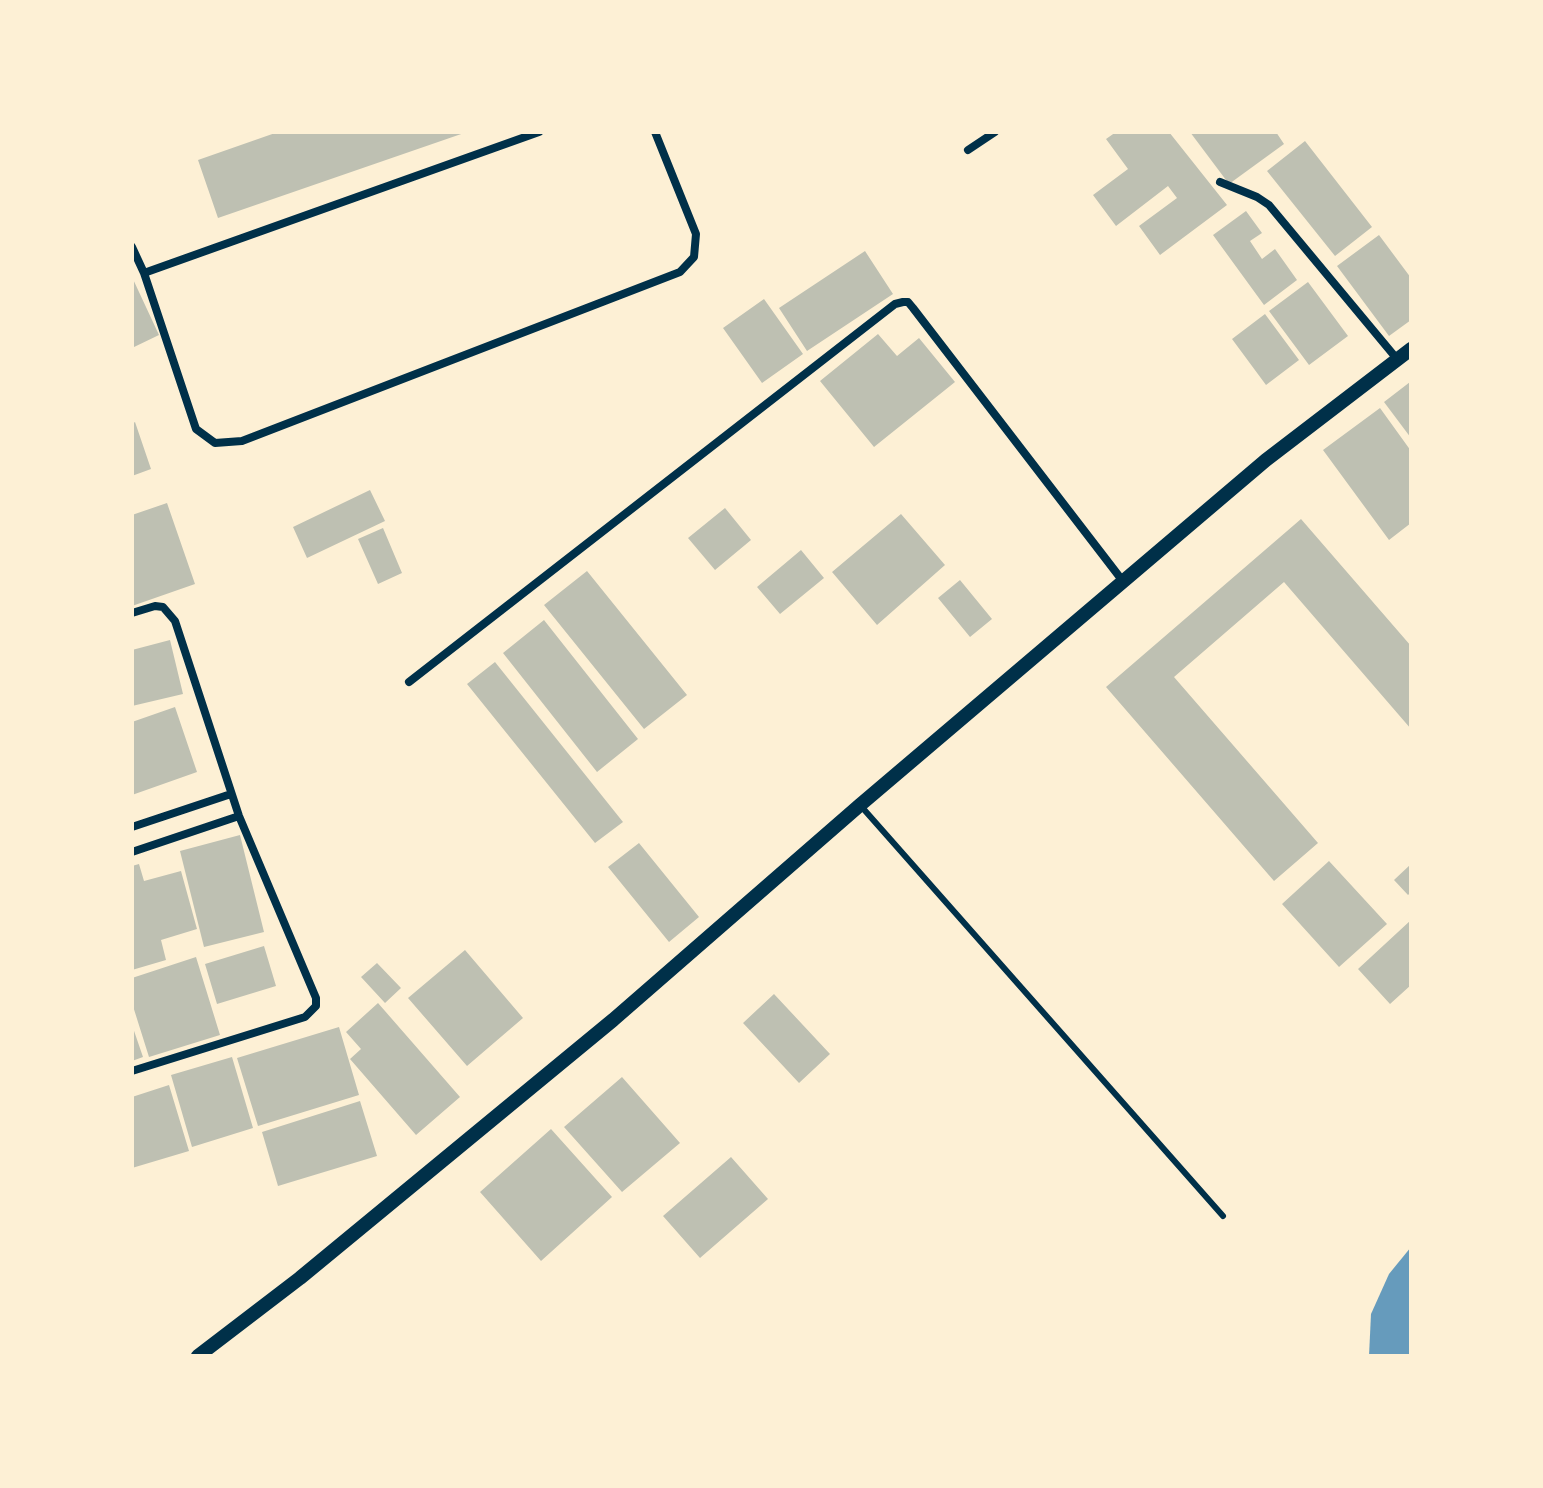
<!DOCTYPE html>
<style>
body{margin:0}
#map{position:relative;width:1543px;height:1488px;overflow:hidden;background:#fdf0d5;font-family:"Exo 2",sans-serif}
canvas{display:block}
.frame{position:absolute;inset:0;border:134px solid #fdf0d5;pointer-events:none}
</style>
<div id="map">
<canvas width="1543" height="1488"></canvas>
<div class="frame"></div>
</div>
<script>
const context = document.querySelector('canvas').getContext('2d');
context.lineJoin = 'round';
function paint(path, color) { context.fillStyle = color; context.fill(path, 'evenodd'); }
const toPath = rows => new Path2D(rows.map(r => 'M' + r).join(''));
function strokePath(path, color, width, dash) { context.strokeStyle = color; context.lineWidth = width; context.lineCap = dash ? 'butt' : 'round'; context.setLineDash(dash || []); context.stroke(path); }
const water = toPath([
 [1411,1247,1411,1356,1369,1356,1371,1314,1389,1274]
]);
const building = toPath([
 [278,132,467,132,218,218,198,160],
 [1116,132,1169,132,1227,205,1160,255,1139,226,1177,198,1168,186,1116,226,1093,195,1128,169,1106,139],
 [1190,132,1276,132,1284,144,1229,184],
 [1305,141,1372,227,1335,256,1267,171],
 [1246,211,1262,233,1250,241,1262,259,1275,249,1297,280,1264,305,1213,235],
 [1379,235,1411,278,1411,320,1389,336,1337,266],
 [865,251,893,294,807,351,779,308],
 [132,277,159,335,132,348],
 [1308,282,1348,336,1309,365,1269,311],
 [764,299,803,354,762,383,723,328],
 [1265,314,1299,360,1266,385,1232,339],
 [878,334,897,356,919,338,955,382,874,447,820,381],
 [1410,382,1411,384,1411,438,1384,402],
 [1380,408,1411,451,1411,523,1389,540,1323,450],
 [135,422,151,469,132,476,132,424],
 [370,490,385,521,307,558,293,527],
 [167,503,195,584,132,606,132,515],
 [725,508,751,540,715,570,688,538],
 [901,514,945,565,877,625,832,572],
 [1301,519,1411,646,1411,729,1284,582,1174,677,1318,843,1274,881,1106,687],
 [383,528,402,573,378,584,358,539],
 [801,550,824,578,780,614,757,587],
 [587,571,687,695,644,729,544,605],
 [960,580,992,619,970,637,938,598],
 [544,620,638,739,597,772,503,653],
 [170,640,183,694,132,706,132,650],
 [495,662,623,822,595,843,467,684],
 [175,707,197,772,132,795,132,722],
 [240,835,264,932,204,947,180,851],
 [639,843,699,917,669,942,608,867],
 [1329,861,1387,924,1339,967,1282,904],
 [139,864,144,881,181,871,197,929,161,940,166,960,132,970,132,866],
 [1411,864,1411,892,1408,895,1394,880],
 [1411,920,1411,985,1390,1004,1358,969],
 [264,946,276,986,217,1004,205,964],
 [465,950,523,1018,467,1066,408,998],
 [196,957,220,1035,149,1057,132,1003,132,978],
 [377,963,401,988,385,1003,361,977],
 [774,994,830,1054,799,1083,743,1023],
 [378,1003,460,1097,416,1135,350,1059,361,1049,346,1032],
 [132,1025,143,1057,132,1061],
 [339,1027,359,1095,258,1126,237,1058],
 [232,1057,253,1128,192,1147,171,1075],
 [622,1077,680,1143,622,1192,564,1127],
 [169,1085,189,1151,132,1168,132,1097],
 [360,1101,377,1156,278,1186,262,1132],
 [551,1129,612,1197,541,1261,480,1192],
 [731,1157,768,1199,700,1258,663,1216]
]);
const service = toPath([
 [860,805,1223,1216]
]);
const minor = toPath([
 [968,150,995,132],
 [1220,182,1257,197,1269,205,1397,359],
 [132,247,144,273,196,429,215,443,242,441,680,272,694,257,696,234,655,132],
 [144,273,539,132],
 [132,613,155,606,163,607,175,621,239,816,316,998,316,1006,305,1017,132,1071],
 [409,682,895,304,903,302,908,302,913,308,1122,580],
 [132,827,231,794],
 [132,852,239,816]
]);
const tertiary = toPath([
 [198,1356,300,1278,613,1020,860,805,1266,460,1411,349]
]);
paint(water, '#669bbc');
paint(building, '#bec0b2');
strokePath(service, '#003049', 6);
strokePath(minor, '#003049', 8);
strokePath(tertiary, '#003049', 14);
</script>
